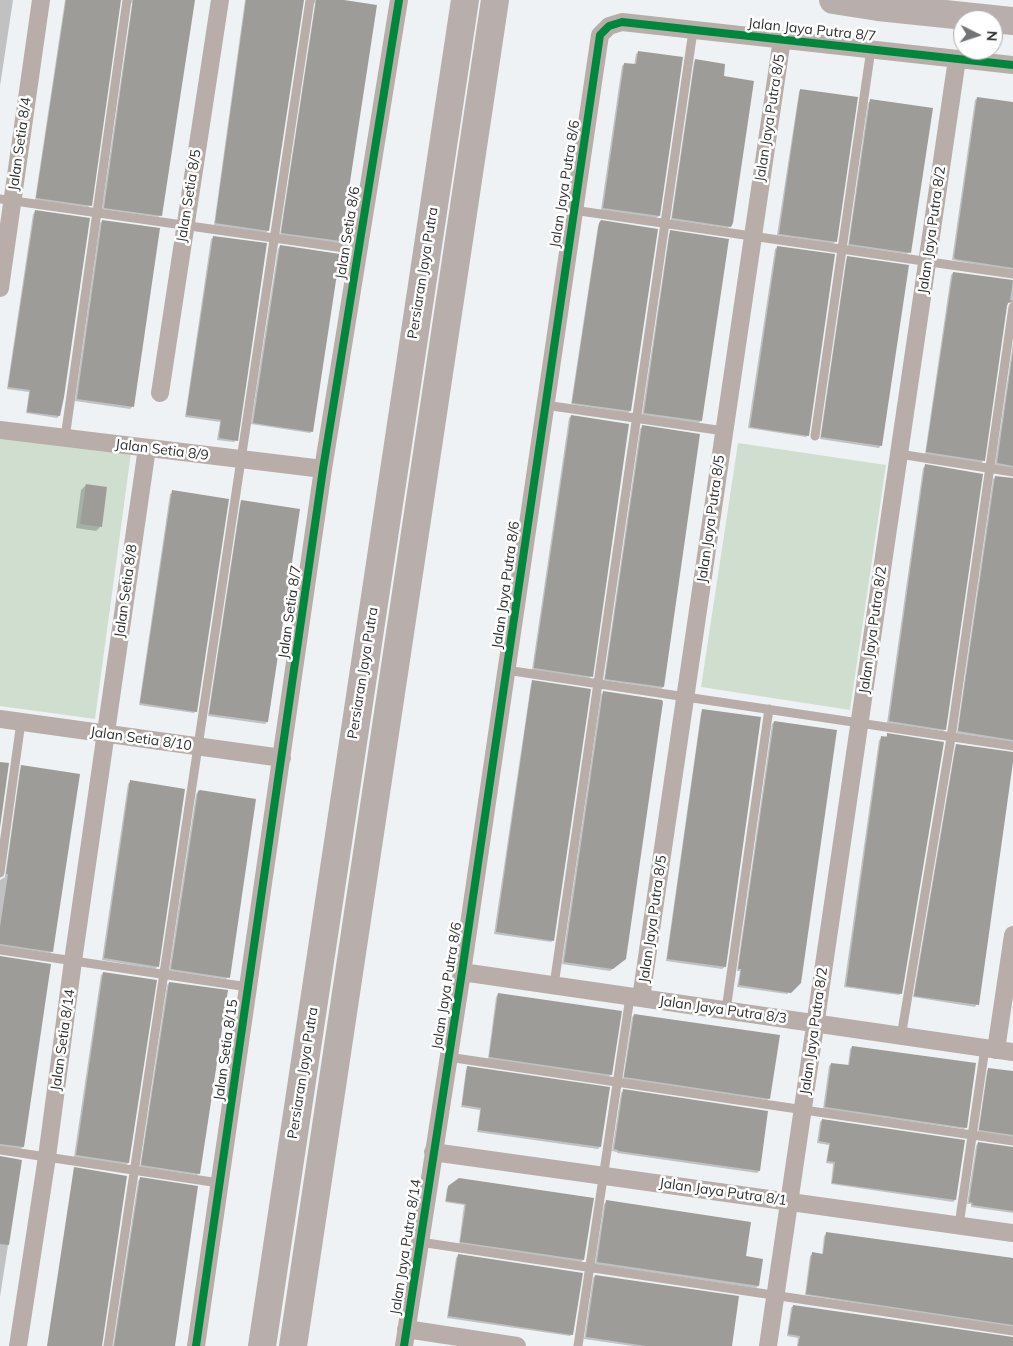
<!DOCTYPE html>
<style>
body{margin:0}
#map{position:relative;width:1013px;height:1346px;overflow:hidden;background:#eff2f4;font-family:Mulish,sans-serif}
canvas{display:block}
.north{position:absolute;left:953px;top:10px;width:50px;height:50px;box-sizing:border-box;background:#fff;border:1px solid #acacad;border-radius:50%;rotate:94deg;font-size:14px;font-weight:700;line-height:20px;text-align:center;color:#2f3031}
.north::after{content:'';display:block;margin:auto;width:18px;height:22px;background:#727475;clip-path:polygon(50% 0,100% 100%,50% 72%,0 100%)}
</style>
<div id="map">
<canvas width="1013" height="1346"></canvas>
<div class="north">N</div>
</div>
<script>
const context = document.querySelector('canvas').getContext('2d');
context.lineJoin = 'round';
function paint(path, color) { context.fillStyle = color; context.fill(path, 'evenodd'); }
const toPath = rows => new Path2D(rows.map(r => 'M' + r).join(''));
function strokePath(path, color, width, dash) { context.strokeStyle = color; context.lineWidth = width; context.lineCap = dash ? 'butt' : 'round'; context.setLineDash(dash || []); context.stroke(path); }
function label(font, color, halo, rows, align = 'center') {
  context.font = font + ' Mulish,sans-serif'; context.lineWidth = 5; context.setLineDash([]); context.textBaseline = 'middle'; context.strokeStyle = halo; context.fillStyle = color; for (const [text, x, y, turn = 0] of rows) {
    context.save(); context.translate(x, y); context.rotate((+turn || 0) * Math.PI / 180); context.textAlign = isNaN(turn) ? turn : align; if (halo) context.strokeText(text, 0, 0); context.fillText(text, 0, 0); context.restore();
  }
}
const green = toPath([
 [0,437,131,453,95,719,0,706],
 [738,443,886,465,850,710,701,687]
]);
const shadow = toPath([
 [0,0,13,0,0,86],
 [65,0,119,0,90,205,88,207,35,200],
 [130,0,194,0,161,215,158,217,102,209,132,4],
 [245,0,302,0,268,230,266,233,214,225],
 [313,0,335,0,340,241,338,243,280,235,315,4],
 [638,52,659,216,656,218,601,210,622,66,624,64,634,66,636,54],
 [696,60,722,77,730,226,728,228,671,220,694,62],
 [801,90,836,241,833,244,777,235,799,92],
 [978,98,1013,103,1013,271,952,260,975,100],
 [870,101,909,252,907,254,848,246,868,103],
 [35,212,59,416,57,418,26,413,29,392,7,389,33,214],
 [103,221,132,407,130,409,75,401,100,223],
 [601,222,630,411,628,413,571,404,598,226],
 [671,232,728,240,701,421,698,423,642,415,669,234],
 [214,237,236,440,234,442,217,440,220,422,185,417,211,239],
 [280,246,312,431,310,433,251,424,278,249],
 [778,247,808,435,806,437,748,428,775,249],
 [848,258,881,445,879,448,820,439,846,260],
 [953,273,1013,281,1013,303,1008,303,1006,306,983,461,981,463,925,454,951,275],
 [1013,343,1013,468,995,465],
 [571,416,591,676,589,678,532,670,569,418],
 [642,427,663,687,661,689,604,680,640,429],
 [925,466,945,729,943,731,887,723,923,468],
 [996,477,1013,479,1013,742,957,733,993,479],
 [86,485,101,526,96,531,76,528,81,490],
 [173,492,196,711,194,713,139,705,170,494],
 [242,502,267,722,265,724,208,716,240,504],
 [533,682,553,940,551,942,494,934,531,684],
 [604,692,622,961,610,971,562,964,601,694],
 [703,710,725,967,722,969,666,961,701,713],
 [774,722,800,983,787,994,737,987,740,971,737,971,772,724],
 [888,735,901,993,899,995,844,987,879,740],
 [957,745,1013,753,977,1004,975,1007,913,997,955,747],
 [22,767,52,951,50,953,0,946,0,880,5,877,20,769],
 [130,782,184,790,157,967,155,969,102,960,128,784],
 [198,792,228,977,226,979,169,971,196,794],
 [0,958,23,1147,20,1149,0,1146],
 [104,973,128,1163,126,1165,74,1157,101,975],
 [169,983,199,1173,197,1175,140,1167,167,985],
 [498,994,611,1074,609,1077,488,1059,496,997],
 [634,1015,769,1098,767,1100,623,1079,632,1017],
 [852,1047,966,1127,964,1129,823,1109,829,1066,831,1064,848,1066,850,1049],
 [468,1068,600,1147,598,1149,477,1132,480,1110,461,1107,466,1070],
 [989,1069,1013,1073,1013,1137,978,1132,987,1071],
 [623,1091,759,1171,757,1173,617,1153,617,1152,612,1151,621,1093],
 [822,1120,955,1200,953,1202,831,1184,833,1164,826,1163,829,1145,817,1143,820,1122],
 [978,1143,1013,1148,1013,1213,971,1207,971,1204,967,1204,976,1146],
 [0,1158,21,1161,0,1297],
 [140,1179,174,1346,113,1346,138,1181],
 [449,1187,583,1260,581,1262,459,1244,464,1205,445,1202,447,1189],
 [606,1202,745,1257,758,1286,756,1288,595,1264,604,1204],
 [826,1234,1013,1260,1013,1328,805,1295,810,1256,812,1254,822,1255,824,1236],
 [459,1255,572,1334,570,1336,447,1318,456,1258],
 [595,1276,730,1346,633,1346,584,1339,593,1278],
 [793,1306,1013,1338,1013,1346,797,1346,798,1338,787,1336,791,1308]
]);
const building = toPath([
 [66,0,121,0,92,206,36,198],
 [133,0,195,0,162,216,104,208],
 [246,0,304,0,269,231,215,223],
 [316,0,344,0,377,5,341,241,281,233],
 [638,51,683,57,660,216,603,208,624,63,636,64],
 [695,59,725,64,724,76,754,81,733,223,731,227,672,218],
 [800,89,858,97,837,242,779,234],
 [977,97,1013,102,1013,268,955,259,954,257],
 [870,99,933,108,911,253,849,244],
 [35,210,90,218,64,397,60,416,27,412,30,390,8,387],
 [102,220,160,228,134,407,77,399],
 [601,220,658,229,631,411,572,403,599,223],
 [670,230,729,239,702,421,644,413],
 [213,236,267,243,238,441,219,438,221,420,186,415],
 [280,245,340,254,313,432,253,423],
 [777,246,835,254,809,436,750,427],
 [847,256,909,265,882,446,821,437],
 [953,272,1013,280,1010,300,1013,301,1008,303,1007,306,985,461,926,452],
 [1013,351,1013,466,997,463],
 [571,415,629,424,593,677,534,668,534,666],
 [642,425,700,434,664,687,605,679],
 [925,464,983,474,946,730,889,721],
 [995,476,1013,478,1013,740,958,731],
 [86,484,107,487,102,527,80,524],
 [172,490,229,499,197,712,140,703],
 [241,500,300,509,268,722,209,714],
 [532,680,591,689,554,941,496,932],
 [603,691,662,700,663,702,626,959,613,969,564,962],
 [702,709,761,717,726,967,667,959],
 [774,721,837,730,801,983,791,993,739,985,741,969,738,969],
 [887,733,944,742,902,994,846,986,881,736,887,737],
 [956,744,1013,752,1013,762,979,1005,914,996],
 [0,762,9,763,0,828],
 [21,765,80,774,53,952,0,944,0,927,8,874,6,874],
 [130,780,185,789,159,967,104,958],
 [200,790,256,799,230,978,171,969,198,791],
 [0,956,51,964,24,1147,0,1144],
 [103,972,157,980,129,1163,76,1155],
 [169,982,228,990,200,1174,141,1165],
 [498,993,622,1011,612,1075,489,1057],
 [634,1014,780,1035,770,1099,624,1077],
 [852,1046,976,1063,967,1128,825,1107,831,1063,849,1065],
 [467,1066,610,1087,601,1147,478,1130,481,1108,462,1105],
 [988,1068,1013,1071,1013,1135,979,1130],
 [623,1089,768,1111,760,1171,618,1151,618,1150,614,1149],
 [822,1119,965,1140,956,1200,832,1183,835,1162,827,1161,830,1143,819,1141],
 [978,1142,1013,1147,1013,1211,972,1205,973,1203,969,1202],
 [0,1156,22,1160,9,1245,0,1244],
 [74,1167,127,1176,102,1346,47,1346],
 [140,1177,198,1186,175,1346,114,1346],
 [459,1178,594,1198,584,1260,460,1242,466,1204,446,1201,448,1186],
 [606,1200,751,1222,746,1256,763,1259,759,1286,597,1262],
 [826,1232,1013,1258,1013,1325,806,1294,812,1252,823,1254],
 [458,1254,583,1273,573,1335,448,1316],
 [595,1275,739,1296,732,1346,646,1346,586,1337],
 [793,1305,1013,1337,1013,1346,798,1346,800,1336,788,1334]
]);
const service = toPath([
 [0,199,358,250],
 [573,210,1013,274],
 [545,405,724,431],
 [815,436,871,49],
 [65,438,127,0],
 [899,454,1013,472],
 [506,670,1013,746],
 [0,873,21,722],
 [0,950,248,987],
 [554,985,693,31],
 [726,1010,769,709],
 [901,1037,951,738,1013,307],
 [448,1057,1013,1141],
 [0,1150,219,1183],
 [959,1225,985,1048],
 [420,1242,1013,1331],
 [108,1346,310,0],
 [578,1346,630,997]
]);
const minor = toPath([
 [0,288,41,0],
 [160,393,220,0],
 [0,430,323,469],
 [0,719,282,758],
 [462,972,1013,1052],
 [641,998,782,39],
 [996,1050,1013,935],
 [433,1152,1013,1233],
 [406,1329,517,1346],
 [18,1346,47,1157,73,961,147,448],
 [196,1346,323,469,399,0],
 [404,1346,462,972,600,35,609,26,622,22,1013,65],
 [768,1346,957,59]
]);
const primary = toPath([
 [833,0,878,7,1013,21],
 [262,1346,465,0],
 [293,1346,495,0]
]);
const cycleway = toPath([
 [196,1346,323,469,399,0],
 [404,1346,462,972,600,35,609,26,622,22,1013,65]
]);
const streetNames = [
 ["Jalan Jaya Putra 8/7",812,30,6],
 ["Jalan Jaya Putra 8/5",770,118,-81],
 ["Jalan Setia 8/4",20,144,-82],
 ["Jalan Jaya Putra 8/6",565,184,-81],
 ["Jalan Setia 8/5",189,196,-81],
 ["Jalan Jaya Putra 8/2",932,230,-82],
 ["Jalan Setia 8/6",348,233,-81],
 ["Persiaran Jaya Putra",423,273,-81],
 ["Jalan Setia 8/9",162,450,7],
 ["Jalan Jaya Putra 8/5",711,519,-82],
 ["Jalan Jaya Putra 8/6",506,585,-82],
 ["Jalan Setia 8/8",126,591,-82],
 ["Jalan Setia 8/7",290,612,-82],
 ["Jalan Jaya Putra 8/2",873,630,-82],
 ["Persiaran Jaya Putra",363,673,-81],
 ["Jalan Setia 8/10",141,739,8],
 ["Jalan Jaya Putra 8/5",653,919,-82],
 ["Jalan Jaya Putra 8/6",447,986,-81],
 ["Jalan Jaya Putra 8/3",723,1010,8],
 ["Jalan Jaya Putra 8/2",814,1031,-82],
 ["Jalan Setia 8/14",63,1040,-82],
 ["Jalan Setia 8/15",226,1050,-82],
 ["Persiaran Jaya Putra",303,1073,-81],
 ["Jalan Jaya Putra 8/1",723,1192,8],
 ["Jalan Jaya Putra 8/14",406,1247,-81]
];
paint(green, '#d0ded0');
paint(shadow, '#0003');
paint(building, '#9e9c98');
strokePath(service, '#b8ada9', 9);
strokePath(minor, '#b8ada9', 18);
strokePath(primary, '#b8afad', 28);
strokePath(cycleway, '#00873e', 8);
label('14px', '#2f3031', '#fff', streetNames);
</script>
